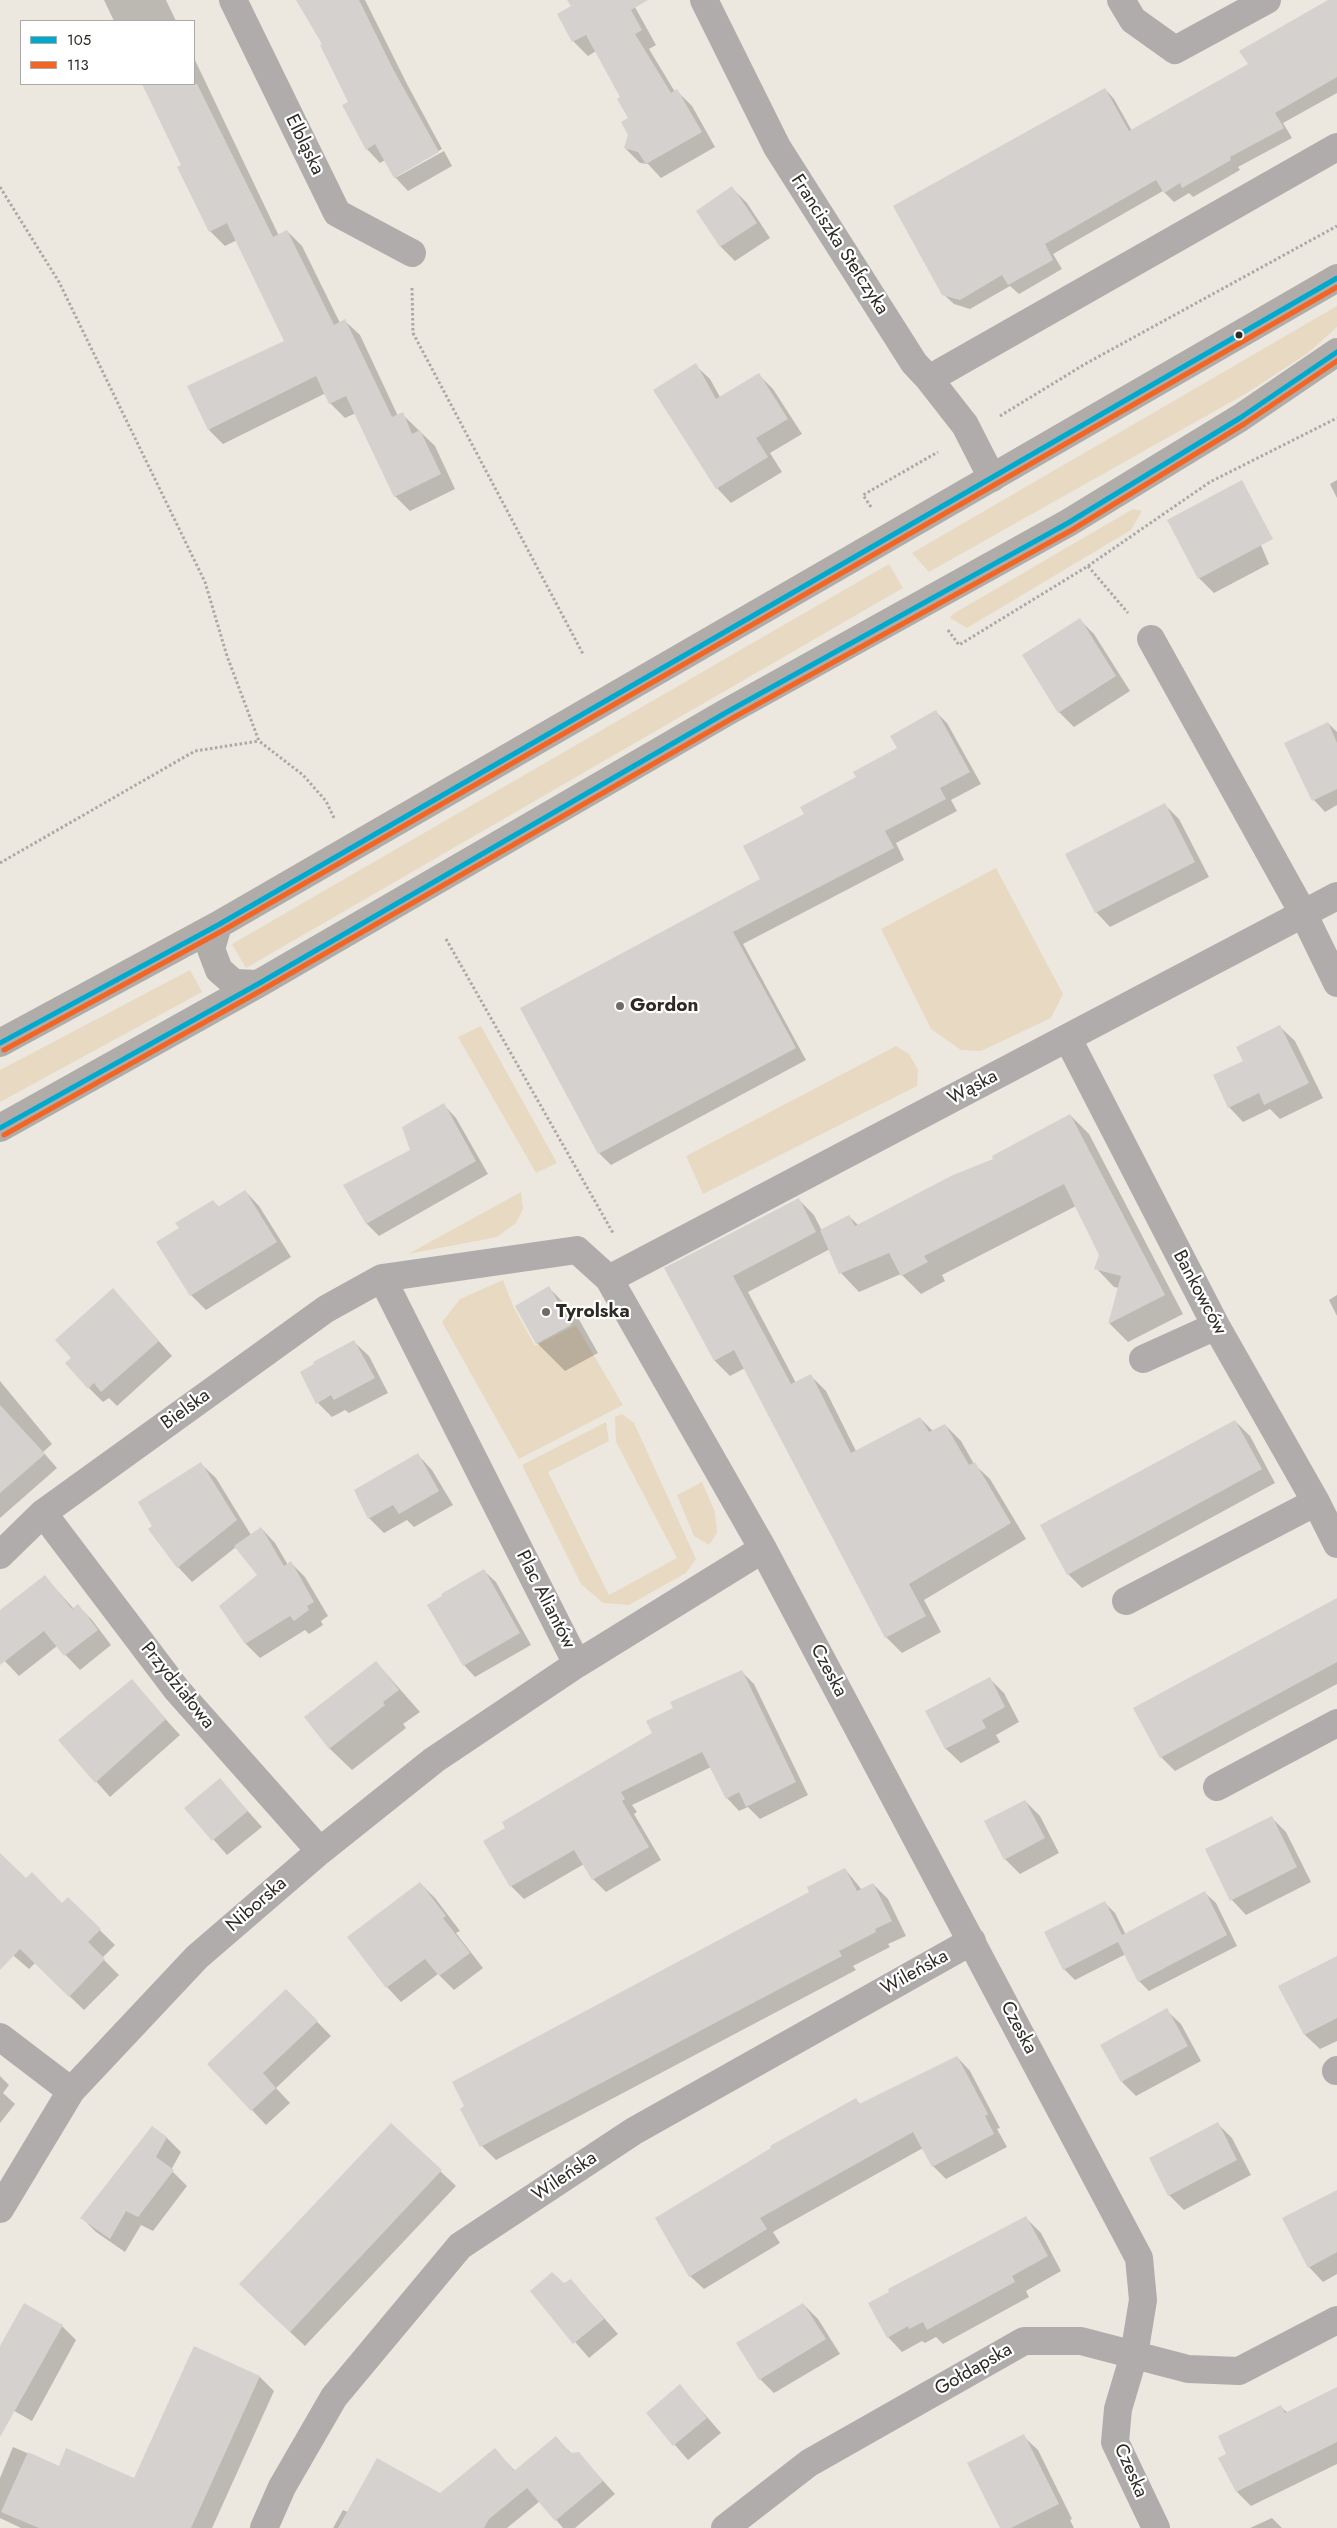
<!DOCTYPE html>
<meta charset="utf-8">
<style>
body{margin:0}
#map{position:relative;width:1337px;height:2528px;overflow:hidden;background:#ece8df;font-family:Jost,sans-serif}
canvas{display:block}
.legend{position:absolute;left:20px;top:20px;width:175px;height:65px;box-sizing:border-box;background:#fff;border:1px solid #abaaa7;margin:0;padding:6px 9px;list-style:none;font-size:15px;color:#2e2a24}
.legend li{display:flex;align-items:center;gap:10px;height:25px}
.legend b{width:25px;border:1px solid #abaaa7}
</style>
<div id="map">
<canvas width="1337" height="2528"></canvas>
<ul class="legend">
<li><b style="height:6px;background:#00a9ce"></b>105</li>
<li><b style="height:6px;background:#f26522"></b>113</li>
</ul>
</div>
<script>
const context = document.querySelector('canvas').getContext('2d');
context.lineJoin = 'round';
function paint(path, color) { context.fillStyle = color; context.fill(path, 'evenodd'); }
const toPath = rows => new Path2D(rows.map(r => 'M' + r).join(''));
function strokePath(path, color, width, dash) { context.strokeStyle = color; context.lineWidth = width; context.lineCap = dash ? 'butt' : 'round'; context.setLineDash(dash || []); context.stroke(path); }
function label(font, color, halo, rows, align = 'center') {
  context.font = font + ' Jost,sans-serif'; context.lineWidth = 4.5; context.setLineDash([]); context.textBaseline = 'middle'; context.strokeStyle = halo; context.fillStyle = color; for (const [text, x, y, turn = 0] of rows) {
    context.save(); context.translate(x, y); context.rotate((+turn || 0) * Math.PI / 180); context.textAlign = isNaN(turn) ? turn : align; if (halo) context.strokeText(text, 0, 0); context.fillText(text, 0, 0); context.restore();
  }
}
const green = toPath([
 [1337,306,1337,327,1308,353,1247,393,929,572,912,553],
 [1133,509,1142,511,1131,530,967,628,950,618,953,614],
 [889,564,903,588,246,968,232,944],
 [996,868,1063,994,1051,1018,981,1051,961,1050,931,1029,881,929],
 [190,970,202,992,0,1102,0,1070],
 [481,1026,557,1163,536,1173,458,1037],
 [896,1046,909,1054,918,1070,917,1086,703,1194,686,1156],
 [521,1192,523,1209,516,1223,497,1237,408,1254],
 [503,1280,513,1306,535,1346,576,1325,623,1405,519,1459,442,1322,460,1299],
 [622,1414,634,1423,696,1559,686,1573,629,1605,603,1603,581,1584,522,1465,606,1422,609,1441,548,1472,609,1595,677,1558,616,1442,615,1417],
 [702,1482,715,1512,717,1533,709,1545,694,1536,677,1495]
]);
const shadow = toPath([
 [104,0,166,0,176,21,114,21],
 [301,0,365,0,407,84,442,149,397,174,397,177,444,151,452,166,408,191,395,177,385,160,380,163,367,149,350,102],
 [575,0,631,0,656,45,649,49,675,92,677,91,692,106,715,147,661,178,648,164,640,163,625,148,630,135,629,118,621,98,596,51,588,56,573,41,558,14,572,7],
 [1331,0,1337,0,1337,93,1283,123,1292,138,1238,167,1240,170,1193,197,1189,193,1174,202,1163,191,1053,254,1062,269,1019,294,1010,286,970,309,954,304,943,294,1105,89,1114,99,1132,131,1250,64],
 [194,58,279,236,287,231,302,246,340,323,345,321,360,335,398,416,402,414,435,446,455,489,410,511,395,496,356,413,345,418,330,403,326,393,223,444,209,430,286,341,237,240,225,246,210,231,183,166,144,84,194,84],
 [732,188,747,203,770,238,735,261,721,247,698,211],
 [695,365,710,379,720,397,758,374,773,389,802,434,770,453,782,472,731,503,717,488],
 [1337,480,1337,498,1330,484],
 [1243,503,1269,564,1214,593,1199,578],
 [1080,620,1094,634,1130,691,1074,727,1059,712,1024,655],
 [936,712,947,723,981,784,951,800,957,811,896,843,904,860,743,944,806,1060,611,1165,599,1153,522,1008,762,879,806,815,898,749],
 [1328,723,1337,732,1337,805,1325,812,1314,800,1286,743],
 [1165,805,1179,819,1209,877,1110,927,1096,912],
 [1280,1027,1295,1041,1323,1098,1280,1119,1270,1109,1243,1122,1229,1107,1245,1061],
 [444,1105,456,1118,488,1174,379,1236,367,1224,345,1186,412,1151],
 [1070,1115,1089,1134,1183,1314,1128,1342,1110,1324,1119,1288,1114,1287,1096,1268,1100,1255,1076,1206,942,1275,945,1281,921,1294,901,1274,859,1292,841,1273,830,1249,748,1292,796,1383,811,1376,826,1391,856,1451,920,1418,933,1431,945,1425,961,1441,974,1464,990,1479,1026,1539,924,1600,941,1632,902,1653,886,1637,745,1368,730,1376,715,1361,665,1268,799,1200,814,1215,822,1231,849,1216,859,1226,995,1159],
 [245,1191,259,1206,291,1257,206,1310,191,1295,158,1242,180,1229,213,1201,219,1207],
 [549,1288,577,1316,598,1353,565,1371,537,1343],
 [1337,1295,1337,1316,1329,1300],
 [127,1305,172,1356,117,1406,109,1398,103,1402,89,1388],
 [354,1342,369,1356,388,1393,349,1413,345,1410,332,1417,318,1403],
 [0,1381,52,1444,43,1452,57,1468,0,1518],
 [1235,1421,1250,1436,1275,1483,1082,1588,1068,1574],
 [418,1455,432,1470,453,1505,414,1527,407,1520,384,1533,369,1518,355,1490],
 [201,1464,216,1478,251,1535,261,1528,275,1543,288,1565,291,1563,305,1577,328,1616,321,1621,323,1625,309,1634,305,1630,260,1658,246,1644,221,1606,258,1575,236,1547,192,1582,178,1567],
 [484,1571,496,1582,531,1645,475,1677,464,1665],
 [45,1577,74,1609,78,1606,92,1620,111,1645,80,1670,57,1646,19,1676,0,1656,0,1612],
 [1337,1609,1337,1684,1175,1771,1161,1757],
 [376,1662,420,1712,403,1724,406,1728,352,1770,330,1749,306,1717],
 [741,1671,754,1684,808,1795,760,1819,748,1807,739,1811,727,1798,711,1767,632,1805,637,1812,634,1814,661,1860,606,1892,593,1879,584,1864,524,1899,511,1886,654,1733],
 [989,1678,1004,1693,1019,1722,996,1735,1000,1742,961,1763,946,1749,926,1711],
 [131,1681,180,1735,110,1797,60,1741],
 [220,1780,262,1827,227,1855,186,1808],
 [1025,1801,1040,1816,1059,1853,1020,1874,1005,1859],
 [1271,1817,1286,1832,1311,1882,1246,1915,1232,1900,1206,1850],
 [0,1854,26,1880,62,1905,68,1899,115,1945,102,1958,119,1975,84,2010,35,1963,29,1969,0,1944],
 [845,1869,862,1890,873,1884,888,1899,906,1936,888,1944,890,1947,853,1966,856,1970,496,2160,482,2146,466,2107,811,1893],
 [420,1883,435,1898,460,1931,456,1933,483,1968,454,1990,438,1974,401,2002,387,1987],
 [1205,1893,1216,1903,1237,1946,1149,1991,1139,1981,1126,1954,1075,1980,1064,1969,1105,1903,1115,1913,1126,1935],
 [1337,1957,1337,2041,1320,2049,1305,2035,1280,1987],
 [286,1990,331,2036,276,2088,290,2103,266,2125,252,2110],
 [1166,2010,1181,2024,1201,2061,1136,2096,1122,2082],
 [957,2057,970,2071,1000,2128,997,2129,1007,2147,946,2179,933,2166,923,2148,773,2232,780,2243,704,2289,690,2276,856,2100,861,2105],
 [0,2076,9,2085,3,2093,15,2104,0,2123],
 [1218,2124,1232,2138,1251,2175,1184,2210,1169,2195],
 [391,2125,456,2186,305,2346,255,2299],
 [152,2128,167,2138,181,2152,171,2170,187,2186,153,2231,141,2225,125,2252,96,2232,82,2218],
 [1337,2192,1337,2274,1323,2282,1309,2267],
 [1026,2218,1041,2233,1061,2271,1026,2291,1029,2297,943,2344,936,2337,925,2343,922,2341,902,2352,888,2337],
 [571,2280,618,2334,589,2358,531,2291,564,2285],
 [803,2304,818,2319,840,2354,774,2393,760,2379],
 [62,2326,76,2340,32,2421,0,2403,0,2348],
 [194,2347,260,2377,274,2391,212,2528,21,2528,0,2518,0,2478,13,2447,59,2467,135,2480],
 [680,2386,721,2433,688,2460,647,2413],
 [1337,2388,1337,2464,1251,2506,1237,2492,1228,2455,1281,2407,1288,2413],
 [1023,2436,1038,2450,1072,2519,1070,2520,1074,2528,1001,2528],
 [556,2438,572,2454,579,2454,615,2494,575,2528,563,2528,540,2501,507,2528,333,2528,343,2510,348,2512,440,2495,495,2450,516,2472],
 [1272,2518,1282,2528,1250,2528]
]);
const building = toPath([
 [296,0,359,0,393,69,439,152,394,178,375,144,366,150,342,105,348,102,320,45,322,44],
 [567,0,648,0,631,10,642,30,635,34,671,93,677,89,702,132,646,164,638,152,624,148,628,135,621,122,628,118,617,99,620,97,586,35,572,42,557,14,571,6],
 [1328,0,1337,0,1337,77,1275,113,1284,128,1230,157,1231,160,1182,188,1180,183,1164,193,1156,180,1045,244,1053,260,1008,285,1002,275,960,300,942,295,893,206,1105,88,1129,131,1248,64,1239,51],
 [142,84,197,84,273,237,287,230,334,325,345,319,392,417,403,412,412,434,420,430,441,474,394,497,346,396,329,404,316,376,208,430,187,386,284,341,227,223,209,232,177,167,181,165],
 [732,186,757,223,720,247,696,211],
 [696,363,716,399,759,373,788,419,756,438,768,457,716,489,653,390],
 [1242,480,1273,539,1198,579,1167,520],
 [1080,618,1116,676,1058,713,1022,655],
 [936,710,970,772,940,788,946,799,885,831,894,848,733,932,796,1048,598,1154,520,1008,760,879,743,846,804,814,800,807,856,777,853,772,897,748,890,736],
 [1328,722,1337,743,1337,789,1312,801,1284,743],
 [1165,803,1195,862,1095,913,1065,854],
 [1280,1025,1309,1083,1264,1105,1259,1093,1228,1108,1213,1075,1243,1061,1236,1047],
 [444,1103,476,1161,366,1224,343,1185,410,1150,402,1127],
 [1070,1114,1165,1295,1108,1324,1121,1276,1094,1269,1099,1255,1064,1184,924,1256,928,1262,901,1276,889,1253,839,1274,820,1230,849,1215,855,1226,953,1175,993,1159,992,1156],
 [245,1190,277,1242,190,1296,156,1242,179,1228,175,1223,213,1200,218,1207],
 [799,1198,816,1232,733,1276,791,1384,811,1374,851,1453,920,1417,929,1432,945,1424,969,1465,975,1462,1011,1523,909,1584,926,1616,885,1638,734,1350,714,1361,664,1268],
 [549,1286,571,1325,536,1344,515,1306],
 [113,1288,159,1341,101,1392,94,1383,88,1389,65,1363,71,1358,55,1340],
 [354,1340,375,1378,334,1400,331,1395,316,1404,300,1372,314,1364,313,1362],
 [0,1405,45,1454,0,1493],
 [1235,1420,1262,1469,1067,1575,1040,1525],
 [418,1453,439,1491,399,1514,393,1505,368,1519,354,1490],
 [201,1462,237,1520,177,1568,148,1529,152,1526,138,1502],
 [261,1527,284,1566,291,1561,314,1602,307,1606,309,1610,294,1621,290,1616,245,1644,219,1606,257,1575,234,1546],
 [484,1569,520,1633,463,1666,427,1605,442,1596,441,1594],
 [45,1575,72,1609,78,1604,98,1630,64,1656,44,1631,0,1665,0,1610],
 [1337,1598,1337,1662,1160,1758,1133,1708],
 [376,1661,399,1690,383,1702,385,1705,329,1749,304,1717],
 [742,1670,796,1782,746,1807,739,1792,726,1799,702,1752,621,1792,625,1799,622,1801,649,1847,592,1880,574,1850,510,1887,483,1841,505,1828,502,1822,652,1733,646,1721,673,1708,670,1702],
 [990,1677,1005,1707,982,1720,986,1728,945,1749,925,1711],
 [132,1679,166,1719,95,1783,58,1740],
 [220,1778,248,1811,212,1841,184,1808],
 [1025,1800,1045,1838,1004,1860,984,1821],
 [1272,1816,1297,1867,1230,1901,1205,1849],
 [0,1853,26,1878,32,1872,62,1903,68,1897,101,1929,88,1942,105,1959,69,1997,20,1949,0,1970],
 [845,1868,857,1891,873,1883,892,1921,875,1929,876,1932,839,1951,842,1956,480,2147,460,2109,464,2106,452,2082,809,1892,807,1887],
 [420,1882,446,1916,443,1918,470,1953,439,1976,425,1959,386,1988,347,1937],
 [1205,1891,1227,1935,1138,1982,1118,1942,1063,1970,1044,1932,1105,1901,1122,1935],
 [1337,1956,1337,2018,1304,2035,1278,1986],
 [286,1989,318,2021,263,2073,276,2088,251,2111,207,2064],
 [1167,2008,1188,2046,1121,2082,1100,2045],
 [957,2056,988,2114,985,2116,994,2134,932,2167,913,2132,760,2218,767,2229,689,2277,655,2218,771,2148,770,2146,856,2098,859,2104],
 [1218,2122,1237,2160,1168,2196,1149,2158],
 [391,2123,442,2170,290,2332,239,2284],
 [152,2126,167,2137,156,2157,174,2170,138,2217,126,2211,110,2239,80,2218],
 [1337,2190,1337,2252,1308,2268,1282,2218],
 [1026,2216,1048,2256,1012,2276,1015,2282,927,2330,923,2322,909,2329,908,2326,887,2338,868,2303,889,2292,888,2289],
 [552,2272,564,2283,571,2279,604,2319,573,2344,530,2291],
 [24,2303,63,2325,0,2437,0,2346],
 [803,2303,826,2339,759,2380,736,2343],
 [194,2346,260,2376,191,2528,39,2528,1,2512,28,2452,59,2466,66,2448,134,2478],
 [680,2384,707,2418,673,2446,646,2413],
 [1337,2387,1337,2442,1236,2492,1218,2458,1226,2454,1218,2436,1281,2405,1285,2413],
 [1024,2434,1059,2504,1011,2528,1000,2528,967,2463],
 [556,2436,570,2453,579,2452,603,2481,555,2521,527,2488,489,2519,484,2528,338,2528,377,2458,440,2493,495,2448,514,2471]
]);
const path = toPath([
 [0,187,59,282,205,582,227,656,259,741,303,775,326,801,334,818],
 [412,288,413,333,583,654],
 [1000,416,1085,364,1337,226],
 [871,507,863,495,938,452],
 [1088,566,1210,482,1337,418],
 [948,630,959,645,1088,566,1128,613],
 [0,863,195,751,259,741],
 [446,939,613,1233]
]);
const minor = toPath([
 [233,0,337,213,412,253],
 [704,0,777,147,914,363,929,379,965,425,992,478],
 [1121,0,1133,20,1175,50,1267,0],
 [929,379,1337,147],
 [1151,639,1303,913,1337,983],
 [1068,1039,1216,1326,1316,1502,1337,1544],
 [609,1279,1337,896],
 [1143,1359,1216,1326],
 [43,1513,177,1690,320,1851],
 [763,1549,577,1664,382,1278,577,1250,609,1279,763,1549,1139,2258,1143,2300,1134,2355,1118,2409,1115,2442,1156,2528],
 [0,1555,43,1513,326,1309,382,1278],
 [1126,1601,1316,1502],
 [1217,1787,1337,1723],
 [0,2037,71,2091],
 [1336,2071,1337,2070],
 [0,2209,71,2091,197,1957,320,1851,434,1760,577,1664],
 [264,2528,282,2487,334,2397,460,2246,634,2131,972,1941],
 [725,2528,809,2463,1024,2341,1081,2341,1188,2369,1239,2371,1337,2320]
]);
const secondary = toPath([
 [218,925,211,949,219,970,234,983,258,984],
 [0,1043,218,925,1337,278],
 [0,1128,258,984,727,712,1068,523,1240,418,1337,352]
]);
const bus1 = toPath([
 [0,1043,218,925,1337,278],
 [0,1128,258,984,727,712,1068,523,1240,418,1337,352]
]);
const bus2 = toPath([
 [4,1050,222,931,1337,287],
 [4,1135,262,990,731,719,1072,530,1244,424,1337,361]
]);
const markers = [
 [1239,335,4.5,"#2e2a24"],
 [620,1006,5,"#706c65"],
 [546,1312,5,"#706c65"]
];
const streetNames = [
 ["Elbląska",304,145,64],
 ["Franciszka Stefczyka",839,245,57],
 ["Wąska",973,1088,-28],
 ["Bankowców",1199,1293,62],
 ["Bielska",186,1410,-36],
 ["Plac Aliantów",545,1600,63],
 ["Czeska",828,1671,62],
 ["Przydziałowa",177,1686,51],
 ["Niborska",257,1905,-41],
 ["Wileńska",915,1973,-29],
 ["Czeska",1018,2028,62],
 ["Wileńska",565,2177,-34],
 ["Gołdapska",974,2370,-30],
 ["Czeska",1130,2471,66]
];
const poiNames = [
 ["Gordon",630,1006],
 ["Tyrolska",556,1312]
];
paint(green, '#e8dac2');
paint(shadow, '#0003');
paint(building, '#d5d1cf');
strokePath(path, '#aba9a8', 3, [2.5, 2.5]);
strokePath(minor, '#b0acac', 28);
strokePath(secondary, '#afacaa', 28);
strokePath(bus1, '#00a9ce', 5);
strokePath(bus2, '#f26522', 5);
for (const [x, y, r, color] of markers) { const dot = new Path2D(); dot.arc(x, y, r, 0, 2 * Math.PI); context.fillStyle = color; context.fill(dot); strokePath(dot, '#fff', 2); }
label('19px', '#2e2a24', '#fff', streetNames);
label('bold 19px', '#2e2a24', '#fff', poiNames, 'left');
</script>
